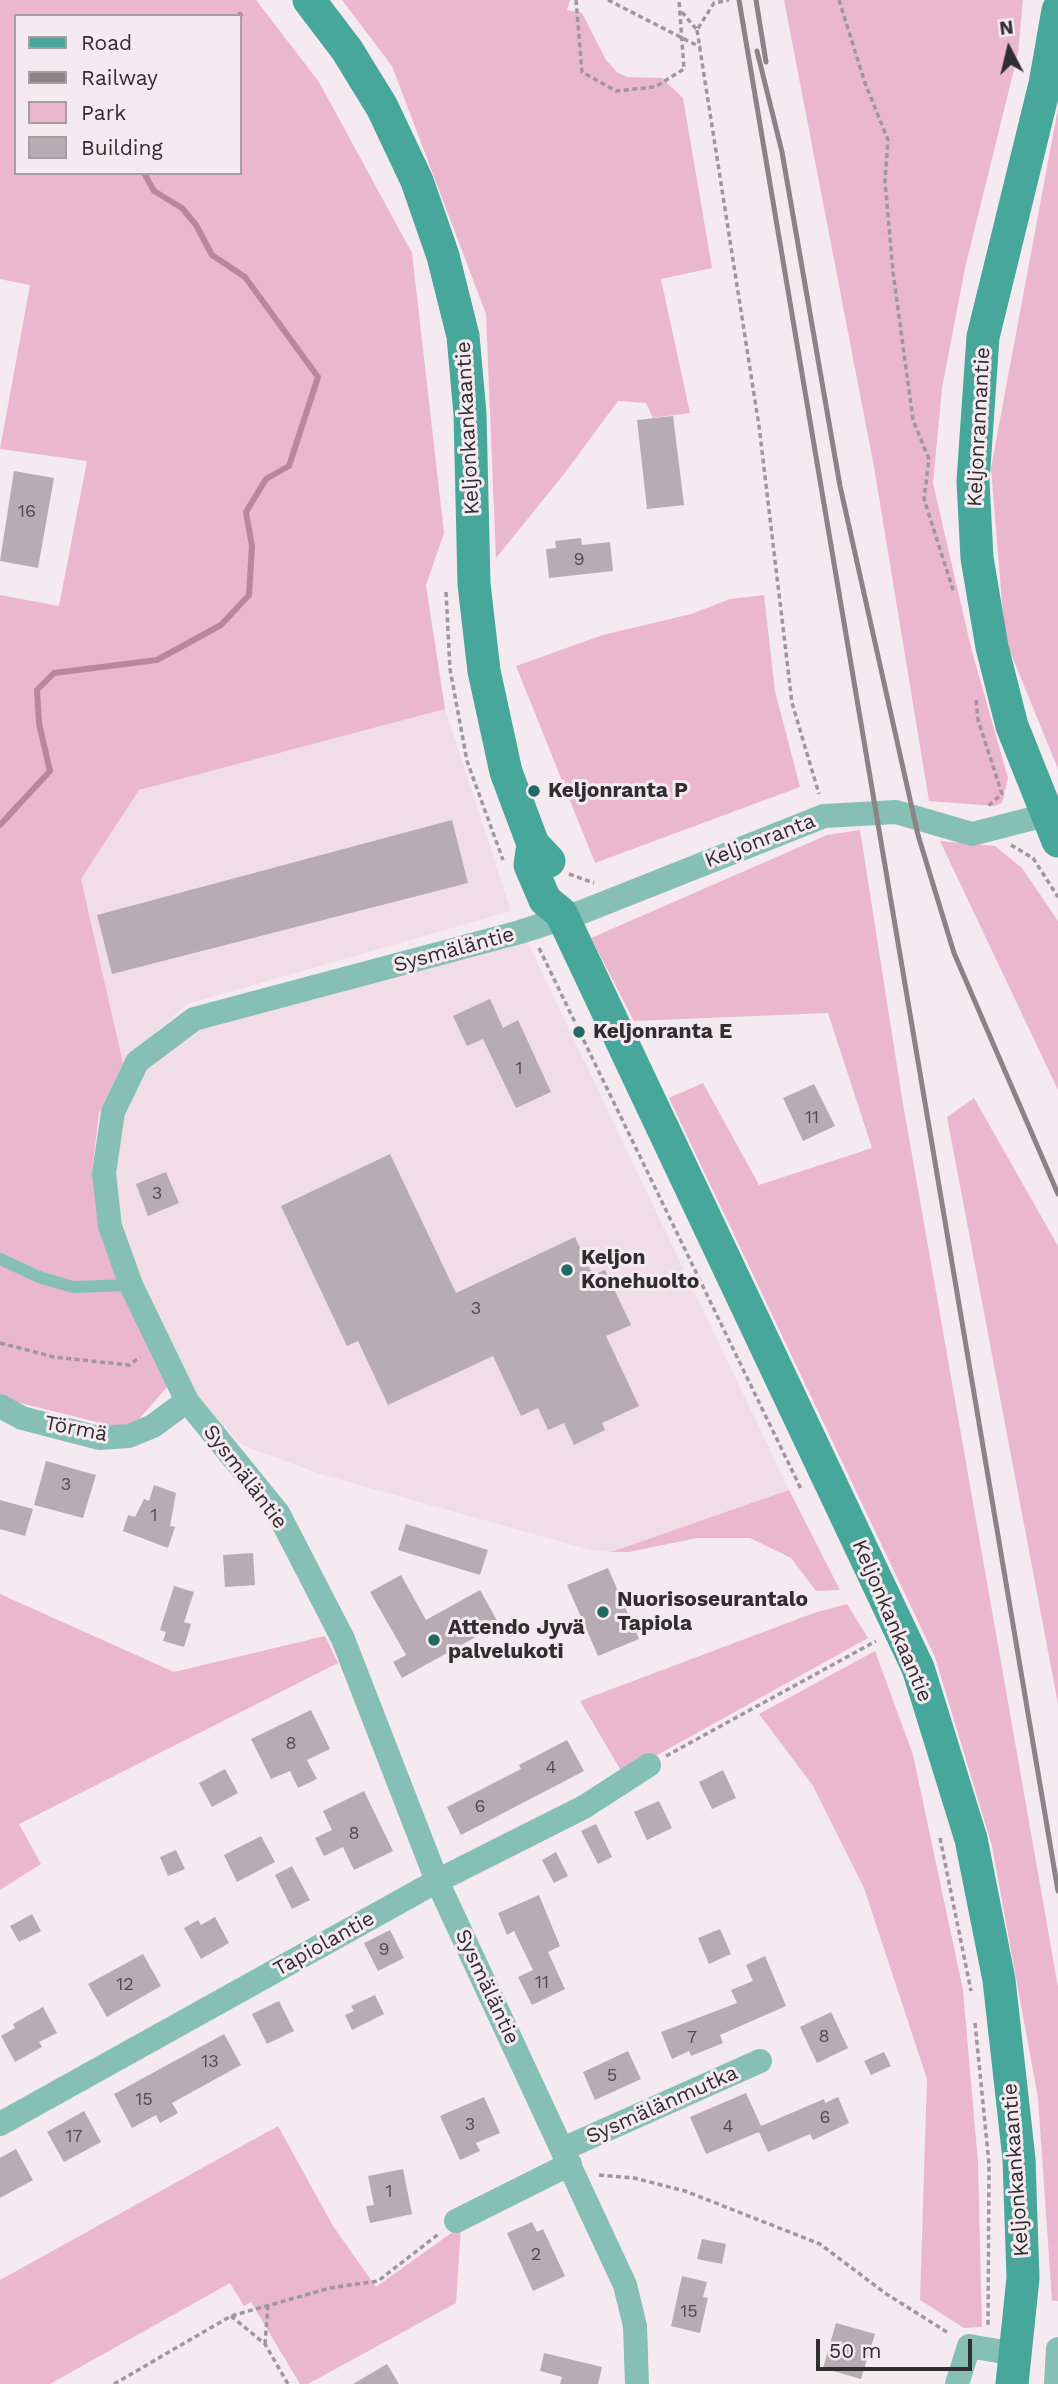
<!DOCTYPE html>
<meta charset="utf-8">
<style>
body{margin:0}
#map{position:relative;width:1058px;height:2384px;overflow:hidden;background:#f5eaef;font-family:"Work Sans",sans-serif}
canvas{display:block}
.legend{position:absolute;left:14px;top:14px;width:228px;height:161px;box-sizing:border-box;background:#f5eaef;border:2px solid #a79ea2;margin:0;padding:9px 12px;list-style:none;font-size:21px;color:#322d2f}
.legend li{display:flex;align-items:center;gap:14px;height:35px}
.legend b{width:35px;border:2px solid #a79ea2}
.north{position:absolute;left:974px;top:14px;width:70px;height:70px;-webkit-text-stroke:5px #f5eaef;paint-order:stroke;rotate:353deg;font-size:19px;font-weight:700;line-height:28px;text-align:center;color:#322d2f}
.north::after{content:'';display:block;margin:auto;width:24px;height:32px;background:#322d2f;clip-path:polygon(50% 0,100% 100%,50% 72%,0 100%)}
.scale{position:absolute;left:816px;top:2339px;width:156px;height:32px;box-sizing:border-box;border:4px solid #322d2f;border-top:0;padding-left:9px;font-size:21px;line-height:24px;white-space:nowrap;color:#322d2f;-webkit-text-stroke:5px #f5eaef;paint-order:stroke}
</style>
<div id="map">
<canvas width="1058" height="2384"></canvas>
<ul class="legend">
<li><b style="height:9px;background:#47a79a"></b>Road</li>
<li><b style="height:9px;background:#8b8386"></b>Railway</li>
<li><b style="height:19px;background:#eab7cf"></b>Park</li>
<li><b style="height:19px;background:#b7acb1"></b>Building</li>
</ul>
<div class="north">N</div>
<div class="scale">50 m</div>
</div>
<script>
const context = document.querySelector('canvas').getContext('2d');
context.lineJoin = 'round';
function paint(path, color) { context.fillStyle = color; context.fill(path, 'evenodd'); }
const toPath = rows => new Path2D(rows.map(r => 'M' + r).join(''));
function strokePath(path, color, width, dash) { context.strokeStyle = color; context.lineWidth = width; context.lineCap = dash ? 'butt' : 'round'; context.setLineDash(dash || []); context.stroke(path); }
function label(font, color, halo, rows, align = 'center') {
  context.font = font + ' "Work Sans",sans-serif'; context.lineWidth = 6; context.setLineDash([]); context.textBaseline = 'middle'; context.strokeStyle = halo; context.fillStyle = color; for (const [text, x, y, turn = 0] of rows) {
    context.save(); context.translate(x, y); context.rotate((+turn || 0) * Math.PI / 180); context.textAlign = isNaN(turn) ? turn : align; if (halo) context.strokeText(text, 0, 0); context.fillText(text, 0, 0); context.restore();
  }
}
const built = toPath([
 [445,709,511,911,187,1004,123,1063,81,879,139,790],
 [527,941,789,1490,611,1552,590,1550,320,1474,242,1445,197,1396,142,1283,123,1224,114,1172,124,1113,145,1069,199,1030]
]);
const green = toPath([
 [0,0,256,0,319,82,412,253,444,533,426,585,445,709,139,790,81,879,123,1063,99,1113,92,1172,168,1386,139,1419,121,1428,0,1398,0,595,59,606,87,461,0,449,30,285,0,279],
 [16,16,240,16,240,173,16,173],
 [342,0,570,0,567,10,582,13,606,60,617,72,627,77,662,78,683,98,712,268,661,279,690,413,653,418,646,403,618,401,564,474,496,558,486,314,392,66],
 [784,0,1023,0,1018,53,965,268,942,388,933,483,971,648,1008,778,1002,803,995,806,929,801,874,467],
 [1058,108,1058,769,1005,639,991,468],
 [764,595,775,691,800,787,595,863,516,666,603,635,691,614,730,599],
 [860,830,902,1098,1058,1987,1058,2301,1052,2301,1038,2098,992,1846,935,1657,669,1098,703,1083,759,1185,872,1148,828,1013,634,1021,591,938,827,835],
 [940,841,995,846,1022,868,1058,921,1058,1090],
 [974,1098,1058,1246,1058,1704,947,1117],
 [789,1490,840,1590,816,1591,791,1558,750,1538,697,1538,629,1552,611,1552],
 [0,1594,174,1672,325,1636,338,1663,19,1824,41,1864,0,1890],
 [847,1604,868,1638,623,1774,580,1701,814,1613],
 [875,1651,913,1755,963,1990,978,2163,982,2327,964,2328,920,2300,927,2079,864,1888,813,1786,759,1714],
 [278,2126,333,2226,376,2287,461,2226,456,2303,308,2384,300,2384,251,2302,244,2306,230,2283,50,2384,0,2384,0,2280]
]);
const stream = toPath([
 [239,16,240,15],
 [0,825,50,771,39,723,37,690,54,673,157,660,221,625,249,595,252,546,246,512,266,479,289,466,318,377,245,277,212,255,196,225,182,208,154,191,144,173]
]);
const building = toPath([
 [673,416,684,505,647,509,637,420],
 [14,471,54,478,38,568,0,561],
 [581,538,582,545,610,542,613,571,549,578,546,549,556,548,555,541],
 [452,820,468,883,112,974,97,915],
 [490,999,503,1028,518,1020,551,1092,516,1108,483,1039,467,1046,453,1016],
 [814,1084,835,1126,803,1141,783,1098],
 [390,1154,456,1293,575,1237,593,1275,605,1270,631,1325,606,1336,639,1406,602,1423,605,1430,574,1445,564,1423,548,1430,538,1408,521,1416,493,1356,388,1405,358,1341,347,1346,281,1206],
 [166,1172,179,1203,148,1216,136,1184],
 [46,1461,96,1475,83,1518,34,1505],
 [154,1485,176,1493,170,1526,175,1527,168,1548,123,1531,128,1515,135,1517,144,1499,149,1501],
 [0,1500,33,1509,25,1536,0,1529],
 [406,1524,488,1550,480,1575,398,1550],
 [253,1553,255,1585,225,1587,223,1555],
 [608,1568,639,1639,598,1656,567,1585],
 [401,1575,426,1620,480,1590,499,1624,402,1678,393,1662,406,1655,370,1592],
 [174,1586,194,1592,184,1622,191,1624,184,1647,163,1641,166,1632,160,1630],
 [311,1710,330,1749,307,1760,317,1779,298,1788,290,1771,271,1779,251,1739],
 [567,1740,584,1771,461,1835,447,1807,521,1769,519,1765],
 [225,1769,238,1793,212,1807,199,1783],
 [723,1770,736,1798,712,1809,699,1782],
 [364,1791,393,1851,354,1870,343,1847,324,1856,315,1838,332,1830,323,1811],
 [659,1801,672,1828,647,1840,634,1812],
 [596,1824,612,1857,598,1864,581,1831],
 [261,1836,275,1862,237,1882,224,1855],
 [176,1850,185,1869,168,1876,160,1857],
 [556,1852,568,1876,554,1883,542,1860],
 [292,1866,310,1900,292,1909,275,1875],
 [539,1895,560,1946,548,1952,565,1989,532,2005,518,1977,533,1970,514,1931,507,1935,498,1913],
 [32,1914,41,1931,19,1942,10,1926],
 [215,1917,229,1943,201,1959,184,1928,198,1920,201,1925],
 [720,1929,731,1954,709,1964,698,1938],
 [390,1930,404,1958,378,1971,364,1943],
 [143,1954,161,1986,107,2017,88,1984],
 [765,1956,786,2006,720,2035,723,2043,691,2056,689,2051,672,2059,661,2032,737,2003,731,1990,753,1981,746,1965],
 [375,1995,384,2014,352,2030,345,2015,354,2011,351,2006],
 [279,2001,294,2031,267,2044,252,2014],
 [43,2007,57,2033,39,2042,42,2047,15,2062,1,2036,15,2028,13,2024],
 [831,2012,848,2048,817,2063,800,2027],
 [224,2034,241,2065,172,2103,178,2113,160,2123,156,2115,132,2128,114,2094],
 [628,2051,641,2079,595,2100,583,2072],
 [884,2052,891,2066,871,2075,864,2061],
 [746,2093,761,2126,824,2099,825,2103,838,2097,849,2123,813,2140,810,2134,768,2152,759,2132,706,2154,690,2117],
 [484,2097,500,2133,476,2143,480,2151,460,2160,440,2116],
 [84,2111,101,2142,64,2162,47,2132],
 [16,2149,33,2180,0,2198,0,2158],
 [403,2169,412,2214,370,2223,366,2206,374,2205,368,2176],
 [532,2222,537,2232,543,2229,565,2276,533,2291,507,2233],
 [702,2239,726,2244,722,2264,697,2259],
 [682,2276,707,2282,703,2297,708,2298,700,2333,671,2326],
 [836,2323,875,2334,861,2379,823,2368],
 [544,2353,602,2367,598,2384,560,2384,562,2377,540,2371],
 [387,2364,399,2384,353,2384]
]);
const path = toPath([
 [576,0,582,72,616,91,655,87,684,69,679,0],
 [608,0,700,47],
 [839,0,865,83,888,140,885,181,893,272,913,420,929,459,924,499,954,593],
 [682,12,697,30,714,3,729,0],
 [697,30,759,426,792,703,819,794],
 [446,592,450,669,467,761,503,860],
 [976,700,978,720,1002,794,987,807],
 [1011,845,1033,858,1058,897],
 [569,874,594,883],
 [539,948,801,1489],
 [0,1343,54,1357,129,1365,140,1357],
 [666,1756,876,1641],
 [940,1838,971,1991],
 [975,2023,989,2164,988,2326],
 [599,2175,634,2178,685,2191,820,2244,885,2293,950,2334],
 [231,2316,265,2344,288,2384],
 [265,2344,268,2305],
 [114,2384,231,2316,330,2288,378,2281,440,2233]
]);
const lane = toPath([
 [0,1259,39,1277,73,1287,131,1285]
]);
const street = toPath([
 [0,1406,22,1418,99,1438,129,1436,153,1426,187,1401],
 [0,2124,437,1881,584,1807,649,1765],
 [563,2149,760,2061],
 [456,2221,570,2164],
 [637,2384,635,2326,625,2285,437,1881,343,1639,278,1513,187,1401,131,1285,110,1226,104,1173,113,1112,137,1062,194,1019,520,932,582,912,824,816,896,812,972,834,1046,815],
 [957,2384,969,2346,1015,2354],
 [1056,2384,1058,2349]
]);
const secondary = toPath([
 [309,0,347,50,382,107,417,181,443,256,463,336,470,414,474,584,484,671,506,772,533,844,549,861],
 [1058,10,1045,84,983,337,973,481,977,558,992,647,1012,726,1058,841],
 [533,844,530,865,545,900,561,913,918,1668,971,1839,999,1980,1019,2159,1023,2278,1012,2384]
]);
const rail = toPath([
 [739,0,1058,1891],
 [756,0,766,62],
 [757,51,782,152,840,486,918,835,954,953,1058,1194]
]);
const markers = [
 [534,791,7,"#226a61"],
 [579,1032,7,"#226a61"],
 [567,1270,7,"#226a61"],
 [603,1612,7,"#226a61"],
 [434,1640,7,"#226a61"]
];
const numberNames = [
 ["16",27,512],
 ["9",579,560],
 ["1",519,1069],
 ["11",812,1118],
 ["3",157,1194],
 ["3",476,1309],
 ["3",66,1485],
 ["1",154,1516],
 ["8",291,1744],
 ["4",551,1768],
 ["6",480,1807],
 ["8",354,1834],
 ["9",384,1950],
 ["11",542,1983],
 ["12",125,1985],
 ["8",824,2037],
 ["7",692,2038],
 ["13",210,2062],
 ["5",612,2076],
 ["15",144,2100],
 ["6",825,2118],
 ["3",470,2125],
 ["4",728,2127],
 ["17",74,2137],
 ["1",389,2192],
 ["2",536,2255],
 ["15",689,2312]
];
const streetNames = [
 ["Keljonrannantie",979,427,-87],
 ["Keljonkankaantie",468,428,-93],
 ["Keljonranta",760,841,-21],
 ["Sysmäläntie",454,950,-15],
 ["Törmä",76,1429,11],
 ["Sysmäläntie",245,1477,53],
 ["Keljonkankaantie",892,1621,67],
 ["Tapiolantie",324,1944,-29],
 ["Sysmäläntie",487,1987,65],
 ["Sysmälänmutka",662,2105,-24],
 ["Keljonkankaantie",1016,2170,-94]
];
const poiNames = [
 ["Keljonranta P",548,791],
 ["Keljonranta E",593,1032],
 ["Keljon",581,1258],
 ["Konehuolto",581,1282],
 ["Nuorisoseurantalo",617,1600],
 ["Tapiola",617,1624],
 ["Attendo Jyvä",448,1628],
 ["palvelukoti",448,1652]
];
paint(built, '#f1dde6');
paint(green, '#eab7cf');
strokePath(stream, '#bc859f', 6);
paint(building, '#b7acb1');
strokePath(path, '#9f979b', 3.5, [5, 3.5]);
strokePath(lane, '#86bfb5', 12);
strokePath(street, '#86bfb5', 24);
strokePath(secondary, '#47a79a', 33);
strokePath(rail, '#8b8386', 5);
for (const [x, y, r, color] of markers) { const dot = new Path2D(); dot.arc(x, y, r, 0, 2 * Math.PI); context.fillStyle = color; context.fill(dot); strokePath(dot, '#f5eaef', 2.5); }
label('18px', '#534d50', null, numberNames);
label('21px', '#322d2f', '#f5eaef', streetNames);
label('bold 21px', '#322d2f', '#f5eaef', poiNames, 'left');
</script>
